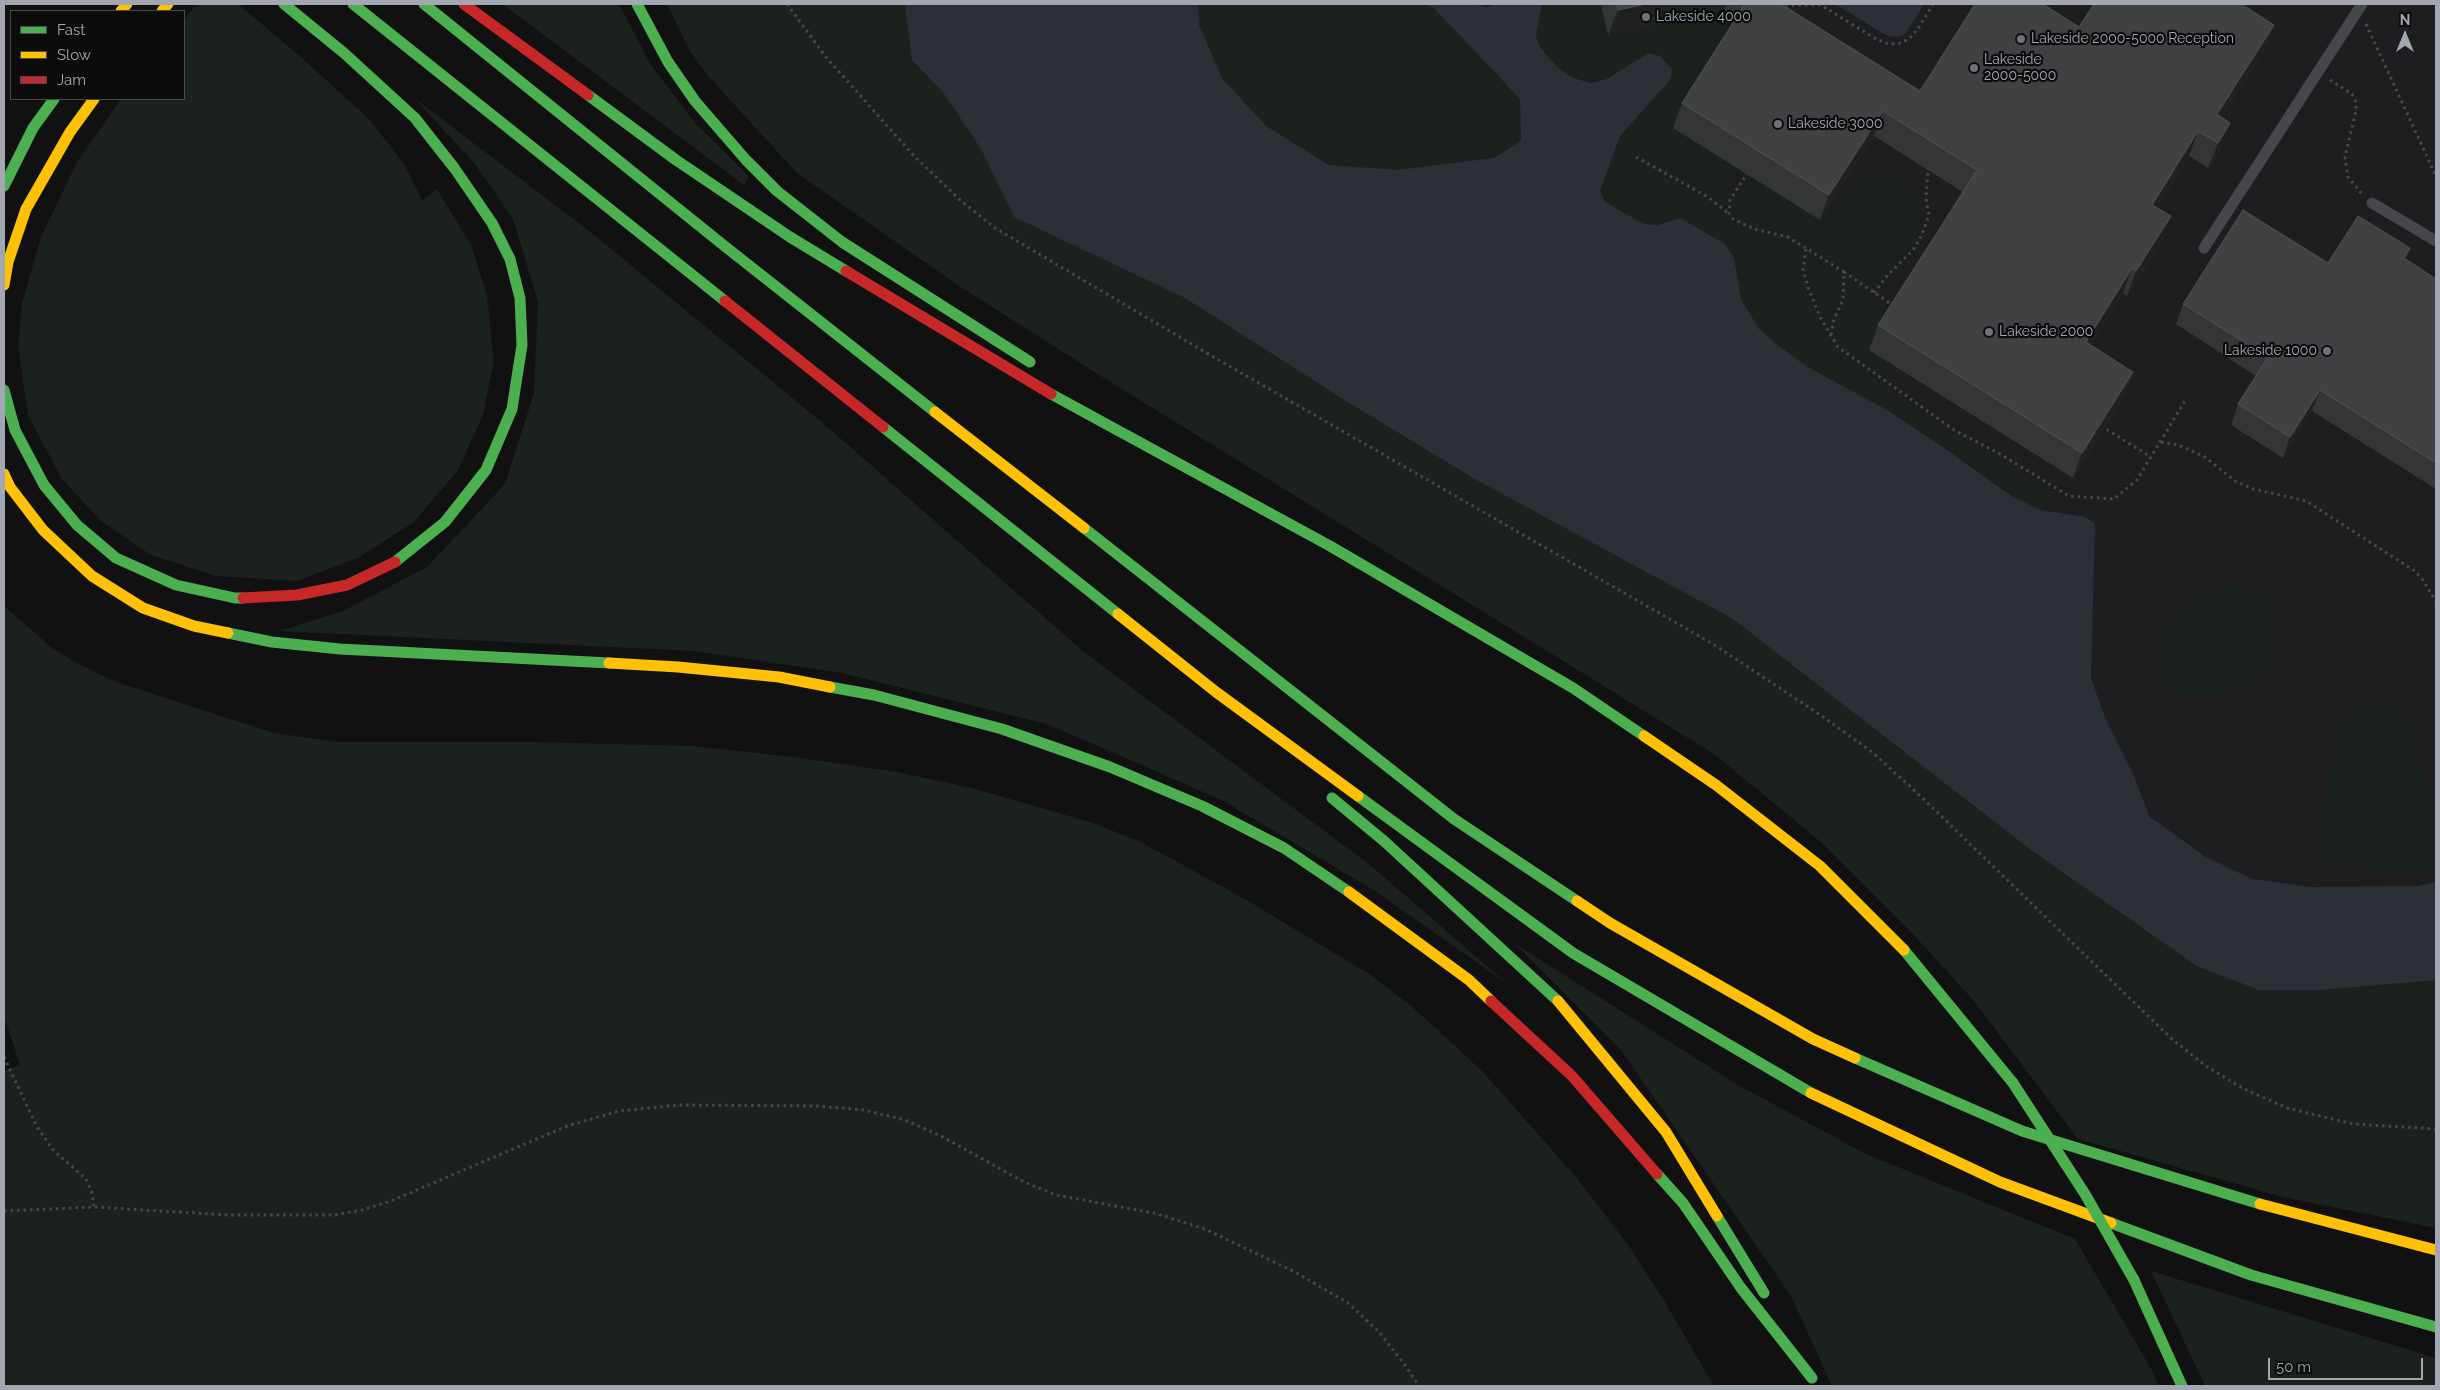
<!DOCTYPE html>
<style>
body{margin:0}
#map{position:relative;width:2440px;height:1390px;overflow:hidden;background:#111112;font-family:Raleway,sans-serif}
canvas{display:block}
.frame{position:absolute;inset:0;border:5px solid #a3a7b1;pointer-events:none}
.legend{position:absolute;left:10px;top:10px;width:175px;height:90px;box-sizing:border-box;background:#0c0c0d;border:1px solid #484a4f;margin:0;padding:6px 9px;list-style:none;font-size:15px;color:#a3a7b1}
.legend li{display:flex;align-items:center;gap:10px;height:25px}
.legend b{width:25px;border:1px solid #484a4f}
.north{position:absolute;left:2380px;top:10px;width:50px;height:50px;-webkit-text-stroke:4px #0c0c0d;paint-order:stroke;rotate:0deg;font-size:14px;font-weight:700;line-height:20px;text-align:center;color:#a3a7b1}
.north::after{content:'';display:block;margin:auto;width:18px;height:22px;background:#a3a7b1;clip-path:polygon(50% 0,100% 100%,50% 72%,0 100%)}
.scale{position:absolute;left:2268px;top:1358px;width:155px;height:22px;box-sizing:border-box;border:2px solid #a3a7b1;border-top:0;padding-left:6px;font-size:15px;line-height:18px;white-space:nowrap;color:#a3a7b1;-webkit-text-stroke:4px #0c0c0d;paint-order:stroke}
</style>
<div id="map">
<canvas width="2440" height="1390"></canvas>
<div class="frame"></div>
<ul class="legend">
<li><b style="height:6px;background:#4caf50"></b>Fast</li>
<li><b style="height:6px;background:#ffc107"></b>Slow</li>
<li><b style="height:6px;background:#c62828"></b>Jam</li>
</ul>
<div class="north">N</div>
<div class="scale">50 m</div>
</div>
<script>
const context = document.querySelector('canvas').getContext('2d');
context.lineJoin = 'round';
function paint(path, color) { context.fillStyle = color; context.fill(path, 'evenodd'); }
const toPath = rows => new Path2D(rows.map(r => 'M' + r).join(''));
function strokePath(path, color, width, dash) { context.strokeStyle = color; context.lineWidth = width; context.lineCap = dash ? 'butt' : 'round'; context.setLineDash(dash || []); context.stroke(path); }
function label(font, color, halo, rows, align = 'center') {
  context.font = font + ' Raleway,sans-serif'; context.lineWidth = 4.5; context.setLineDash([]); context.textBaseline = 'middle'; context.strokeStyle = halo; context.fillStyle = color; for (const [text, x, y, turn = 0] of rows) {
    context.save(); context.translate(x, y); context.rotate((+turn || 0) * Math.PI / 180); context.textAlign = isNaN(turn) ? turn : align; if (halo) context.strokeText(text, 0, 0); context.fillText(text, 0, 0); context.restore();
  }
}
const built = toPath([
 [707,4,2436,4,2436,1180]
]);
const green = toPath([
 [197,4,238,4,302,58,369,119,404,164,422,200,437,189,471,245,487,295,494,361,483,415,458,470,414,522,358,558,297,581,215,576,151,555,101,521,62,479,28,416,18,345,22,303,41,237,77,162,121,99,184,99,184,20],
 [502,4,619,4,651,65,696,124,749,176,744,185],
 [667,4,905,4,912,60,943,92,981,149,1014,217,1185,298,1346,401,1473,478,1733,619,2031,850,2409,981,2436,980,2436,1228,2283,1197,2078,1139,1974,1001,1911,932,1822,843,1714,754,1112,383,959,286,797,173,709,77,689,50],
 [1198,4,1425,4,1435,9,1520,99,1521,141,1494,158,1398,170,1329,165,1266,126,1222,78,1199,25],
 [1542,4,1601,4,1609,35,1724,9,1732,25,1673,128,1739,169,1725,192,1739,202,1754,179,1826,224,1847,194,1856,183,1866,178,1888,177,1909,189,1920,208,1920,228,1915,243,1876,286,1867,280,1858,294,1891,315,1869,349,1891,363,1879,382,1904,403,1950,434,1996,457,2053,494,2041,510,2013,497,1947,450,1887,410,1806,366,1775,343,1759,329,1741,299,1734,258,1680,218,1658,225,1644,224,1605,202,1600,191,1620,136,1670,80,1672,69,1660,56,1648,53,1607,79,1590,83,1574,78,1557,67,1540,47,1536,36],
 [414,98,583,226,823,423,1083,651,1370,865,1509,985,1375,891,1224,801,1047,724,842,673,694,651,279,631,343,611,427,567,505,484,534,393,538,302,513,219,475,164],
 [2244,583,2271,603,2278,634,2265,661,2248,682,2230,694,2168,695,2154,679,2156,646,2180,614,2207,588],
 [4,606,51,647,75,662,116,682,274,733,337,742,533,742,692,746,794,757,897,772,972,788,1093,823,1141,842,1250,902,1369,974,1410,1005,1439,1031,1484,1073,1577,1178,1629,1246,1665,1302,1714,1386,4,1386,4,1071,20,1065,4,1016],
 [2368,699,2400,709,2416,728,2421,772,2436,814,2436,866,2432,872,2389,874,2331,864,2322,846,2328,772,2342,721],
 [1514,943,1738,1085,1866,1154,2075,1239,2153,1372,2159,1386,1832,1386,1791,1296,1621,1050],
 [2151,1271,2436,1358,2436,1386,2205,1386]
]);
const water = toPath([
 [905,4,1198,4,1199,25,1222,78,1266,126,1329,165,1398,170,1494,158,1521,141,1520,99,1435,9,1425,4,1471,4,1487,7,1495,4,1542,4,1536,36,1540,47,1557,67,1574,78,1590,83,1607,79,1648,53,1660,56,1672,69,1670,80,1620,136,1600,191,1605,202,1644,224,1658,225,1680,218,1725,244,1734,258,1741,299,1759,329,1775,343,1806,366,1887,410,1947,450,2013,497,2041,510,2085,517,2095,523,2091,678,2104,715,2134,776,2149,816,2204,856,2252,879,2311,887,2417,886,2436,882,2436,980,2321,990,2259,990,2197,966,2031,850,1733,619,1473,478,1346,401,1185,298,1014,217,981,149,943,92,912,60],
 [1835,4,1924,4,1905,34,1899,37,1887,36]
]);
const path = toPath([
 [787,4,825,56,914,156,960,200,995,228,1217,359,1713,644,1822,716,1872,752,1913,789,2173,1040,2206,1066,2244,1089,2287,1108,2353,1124,2436,1129],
 [1779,5,1821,5,1876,39,1888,44,1900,43,1909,39,1918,29,1933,4],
 [2366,24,2436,176],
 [2330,80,2352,94,2356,102,2356,111,2345,157,2348,177,2362,194],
 [1636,157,1708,197,1728,213],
 [1748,172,1730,200,1729,213,1733,219,1754,229,1788,237,1844,272,1843,300,1834,319,1831,336],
 [1806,249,1803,269,1809,290,1820,317,1838,347,1954,430,2000,454,2069,496,2114,499,2137,480,2186,399],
 [1844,272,1894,306],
 [1874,293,1887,276,1913,250,1922,235,1929,215,1926,199,1928,171],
 [2101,426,2151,457],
 [2161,442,2179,445,2205,457,2235,481,2253,489,2306,501,2415,571,2423,580,2436,602],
 [4,1057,36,1125,53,1150,86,1179,92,1193,94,1207],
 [4,1211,94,1207,228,1215,335,1215,362,1210,391,1201,567,1126,619,1111,680,1105,817,1106,864,1110,905,1120,941,1136,1024,1182,1056,1195,1154,1213,1205,1229,1295,1272,1348,1303,1379,1332,1405,1365,1419,1386]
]);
const lane = toPath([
 [2372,203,2436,241],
 [2204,248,2362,4]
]);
const fast = toPath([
 [284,4,344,53,415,118,455,169,492,223,510,259,520,298,522,345,512,409,486,470,445,522,395,562],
 [353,4,725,301],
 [424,4,727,248,935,412],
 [637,4,668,62,695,101,746,160,777,191,842,242,1030,362],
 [588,95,676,160,790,237,846,271],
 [4,186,33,128,54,99],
 [4,390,15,430,44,485,77,525,116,558,176,585,235,598,243,598],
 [1051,394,1330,546,1573,688,1644,736],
 [883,427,1118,614],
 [1084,528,1454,819,1577,901],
 [228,633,272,642,340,649,609,663],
 [830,687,874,695,1002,729,1110,767,1202,806,1284,848,1349,892],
 [1358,796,1573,953,1811,1093],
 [1332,798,1384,841,1558,1001],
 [1904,950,2013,1083],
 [1855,1058,2022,1131,2260,1204],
 [1657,1174,1683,1203,1741,1288,1812,1378],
 [1717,1216,1764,1293],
 [2111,1223,2251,1275,2436,1327],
 [2134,1280,2182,1386]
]);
const slow = toPath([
 [121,11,127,4],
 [162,11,168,4],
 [4,285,8,262,26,209,70,132,94,99],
 [935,412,1084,528],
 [4,474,10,487,43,530,92,576,143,608,194,626,228,633],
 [1118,614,1216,692,1358,796],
 [609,663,678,667,779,677,830,687],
 [1644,736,1716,785,1820,866,1904,950],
 [1349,892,1469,980,1491,1001],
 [1577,901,1610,923,1813,1039,1855,1058],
 [1558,1001,1666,1132,1717,1216],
 [1811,1093,2000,1182,2111,1223],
 [2260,1204,2436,1250]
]);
const jam = toPath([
 [464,4,588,95],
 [846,271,1051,394],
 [725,301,883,427],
 [243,598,297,595,347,585,395,562],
 [1491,1001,1572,1076,1657,1174]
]);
const fastBridge = toPath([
 [2013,1083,2085,1194,2134,1280]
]);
const wall = toPath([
 [1601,4,1781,4,1920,91,2044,5,2079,27,2274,25,2265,50,2222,117,2230,123,2221,148,2208,168,2189,156,2157,208,2162,241,2127,296,2123,293,2090,345,2133,372,2124,397,2073,478,1869,350,1878,325,1963,192,1874,136,1820,220,1673,128,1682,103,1733,22,1724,9,1608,35],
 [2410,248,2406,259,2436,279,2436,489,2312,411,2283,458,2231,425,2238,404,2256,376,2176,324,2183,304,2328,263]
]);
const shadedWall = toPath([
 [1646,4,1726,4,1724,9,1608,35,1618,10],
 [2274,25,2265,50,2208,139,2217,114],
 [1883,111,1874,136,1820,220,1829,195],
 [2230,123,2221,148,2208,168,2218,143],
 [2198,131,2189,156,2143,230,2152,205],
 [2171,216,2162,241,2127,296,2136,271],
 [2410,248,2402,269,2404,258],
 [2132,268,2123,293,2076,367,2086,342],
 [2133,372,2124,397,2073,478,2082,453],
 [2320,390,2312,411,2283,458,2290,437]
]);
const building = toPath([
 [1616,4,1646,4,1618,10,1616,4],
 [1745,4,1781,4,1920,91,1975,4,2043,4,2079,27,2094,4,2241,4,2274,25,2217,114,2230,123,2218,143,2198,131,2152,205,2171,216,2136,271,2132,268,2086,342,2133,372,2082,453,1878,325,1977,170,1883,111,1829,195,1682,103,1745,4],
 [2243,210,2328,263,2358,216,2410,248,2404,258,2436,279,2436,463,2320,390,2290,437,2238,404,2268,357,2183,304,2243,210]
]);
const markers = [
 [1646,17,5,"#707279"],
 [2021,39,5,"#707279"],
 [1974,68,5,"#707279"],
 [1778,124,5,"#707279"],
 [1989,332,5,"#707279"],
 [2327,351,5,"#707279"]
];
const poiNames = [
 ["Lakeside 4000",1656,17],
 ["Lakeside 2000-5000 Reception",2031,39],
 ["Lakeside",1984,60],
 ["2000-5000",1984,76],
 ["Lakeside 3000",1788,124],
 ["Lakeside 2000",1999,332],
 ["Lakeside 1000",2317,351,"right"]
];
paint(built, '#1e1e20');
paint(green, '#1b211c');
paint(water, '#2a3035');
strokePath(path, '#47484b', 3, [2.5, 4]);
strokePath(lane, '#45474a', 11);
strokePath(fast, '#4caf50', 11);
strokePath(slow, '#ffc107', 11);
strokePath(jam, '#c62828', 11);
strokePath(fastBridge, '#4caf50', 11);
paint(wall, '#343536');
paint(shadedWall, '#212122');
paint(building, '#404143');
strokePath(building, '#505155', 1);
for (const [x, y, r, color] of markers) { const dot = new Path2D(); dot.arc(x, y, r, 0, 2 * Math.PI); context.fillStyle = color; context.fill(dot); strokePath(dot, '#0c0c0d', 2); }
label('14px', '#a3a7b1', '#0c0c0d', poiNames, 'left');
</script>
